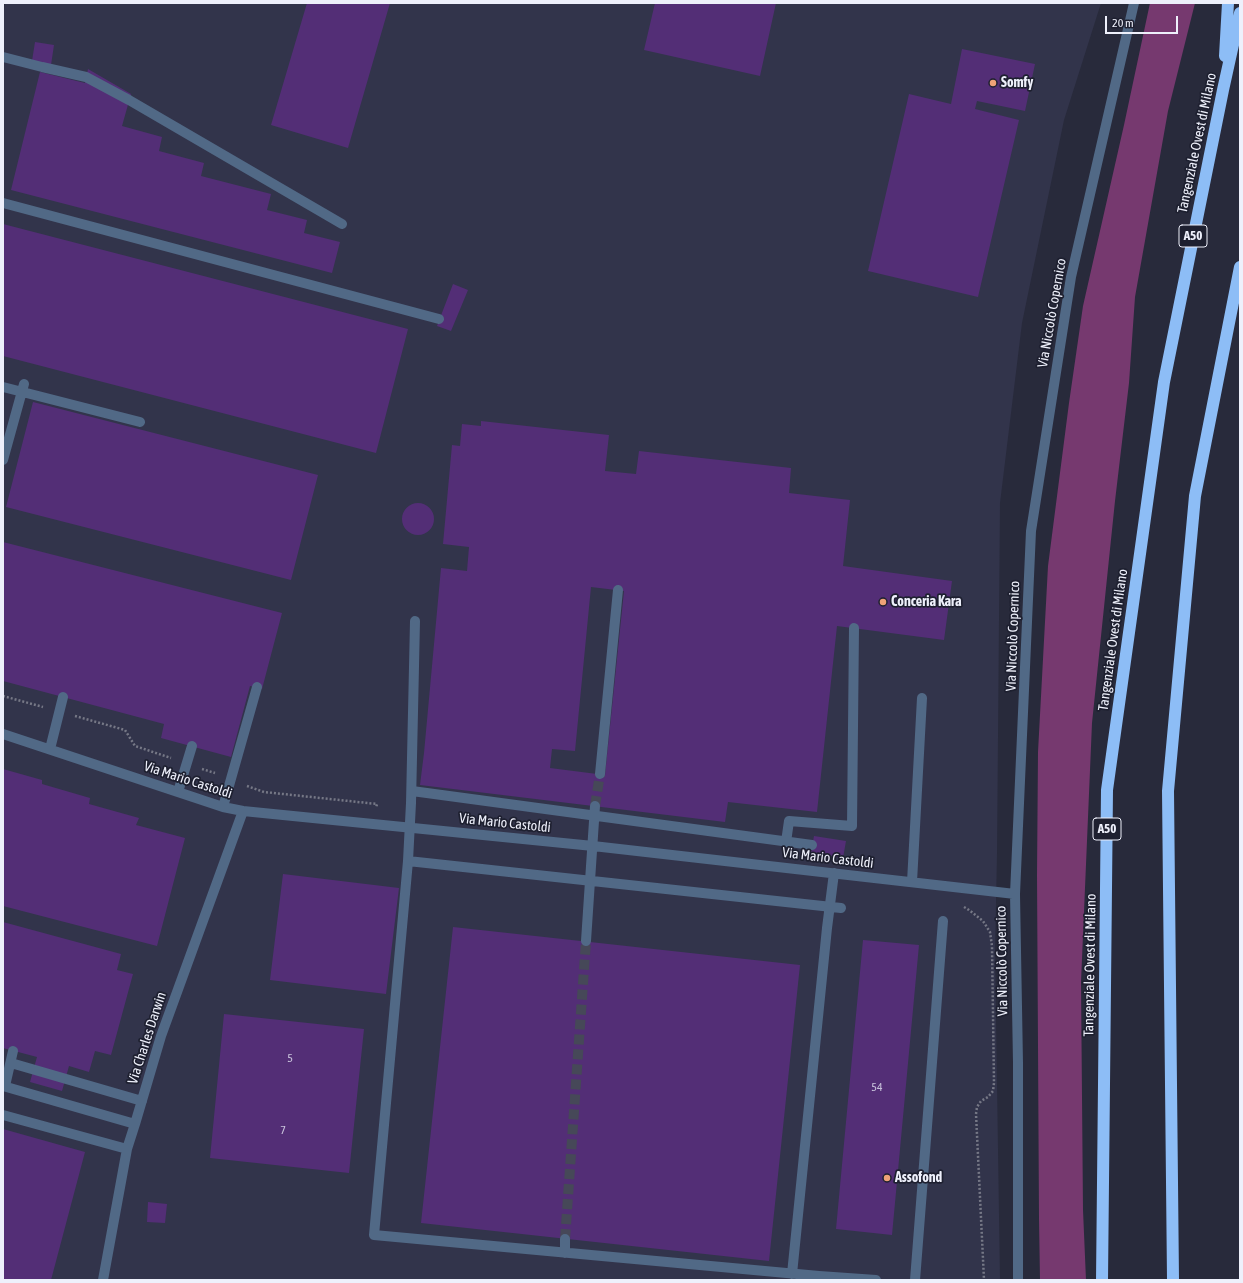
<!DOCTYPE html>
<meta charset="utf-8">
<style>
body{margin:0}
#map{position:relative;width:1243px;height:1283px;overflow:hidden;background:#282a3b;font-family:"Asap Condensed",sans-serif}
canvas{display:block}
.frame{position:absolute;inset:0;border:4px solid #eef0fb;pointer-events:none}
.scale{position:absolute;left:1105px;top:16px;width:73px;height:18px;box-sizing:border-box;border:2px solid #eef0fb;border-top:0;padding-left:5px;font-size:12px;line-height:14px;white-space:nowrap;color:#eef0fb;-webkit-text-stroke:3px #1e2030;paint-order:stroke}
</style>
<div id="map">
<canvas width="1243" height="1283"></canvas>
<div class="frame"></div>
<div class="scale">20 m</div>
</div>
<script>
const context = document.querySelector('canvas').getContext('2d');
context.lineJoin = 'round';
function paint(path, color) { context.fillStyle = color; context.fill(path, 'evenodd'); }
const toPath = rows => new Path2D(rows.map(r => 'M' + r).join(''));
function strokePath(path, color, width, dash) { context.strokeStyle = color; context.lineWidth = width; context.lineCap = dash ? 'butt' : 'round'; context.setLineDash(dash || []); context.stroke(path); }
function label(font, color, halo, rows, align = 'center') {
  context.font = font + ' "Asap Condensed",sans-serif'; context.lineWidth = 3.5; context.setLineDash([]); context.textBaseline = 'middle'; context.strokeStyle = halo; context.fillStyle = color; for (const [text, x, y, turn = 0] of rows) {
    context.save(); context.translate(x, y); context.rotate((+turn || 0) * Math.PI / 180); context.textAlign = isNaN(turn) ? turn : align; if (halo) context.strokeText(text, 0, 0); context.fillText(text, 0, 0); context.restore();
  }
}
const built = toPath([
 [5,3,1101,3,1064,120,1022,323,1000,503,997,854,995,952,1000,1280,3,1280,3,17]
]);
const green = toPath([
 [1150,3,1195,3,1168,111,1135,297,1129,383,1115,501,1092,723,1081,982,1083,1210,1086,1280,1040,1280,1039,1219,1037,875,1038,752,1048,566,1069,403,1083,306,1124,125]
]);
const building = toPath([
 [307,3,390,3,348,148,271,125],
 [655,3,776,3,760,76,644,50],
 [35,42,54,45,51,65,32,61],
 [962,49,1035,64,1025,111,977,101,975,109,1019,120,978,297,868,271,909,94,951,104],
 [88,69,131,94,122,126,162,137,159,151,204,163,201,176,271,194,267,210,307,220,304,233,340,242,332,273,11,190,40,72,85,83],
 [3,224,408,329,376,453,3,356],
 [453,284,468,290,451,331,437,326],
 [33,402,318,475,291,580,6,507],
 [481,421,609,435,605,471,636,474,639,451,791,468,789,493,850,500,843,566,952,581,944,640,837,626,817,812,728,802,725,822,420,785,424,753,441,568,467,571,469,547,443,544,452,445,460,446,462,424,481,426],
 [591,587,624,591,605,775,550,768,552,749,575,751],
 '402 519a16 16 0 1 1 32 0a16 16 0 1 1-32 0Z',
 [3,542,282,613,262,689,250,686,231,757,161,738,164,724,3,681],
 [3,769,42,780,42,784,90,798,89,804,139,818,136,825,185,838,157,946,3,906],
 [814,836,846,841,843,858,811,853],
 [283,874,399,888,386,994,270,980],
 [3,922,121,954,117,970,133,974,111,1055,95,1051,89,1072,69,1066,62,1091,30,1082,37,1057,3,1048],
 [453,927,800,965,769,1261,421,1223],
 [863,940,919,945,892,1235,836,1229],
 [224,1014,364,1029,349,1173,210,1158],
 [3,1129,85,1152,51,1280,3,1280],
 [148,1202,167,1204,165,1223,147,1222]
]);
const minorTunnel = toPath([
 [595,806,600,774],
 [565,1239,586,941]
]);
const path = toPath([
 [3,696,43,707],
 [75,716,125,730,135,746,171,758],
 [202,769,215,773],
 [247,786,264,792,377,804,376,808],
 [964,907,969,910,983,921,990,932,992,946,994,1083,993,1091,988,1097,981,1101,977,1107,976,1114,984,1280]
]);
const minor = toPath([
 [3,57,42,67,86,77,129,100,342,224],
 [3,203,439,319],
 [3,387,140,422],
 [3,460,24,384],
 [415,621,411,803,408,861,374,1235,819,1276,876,1280],
 [3,734,223,807,243,811,593,846,1015,894],
 [50,749,63,697],
 [600,774,618,590],
 [412,791,812,845],
 [178,792,192,746],
 [223,807,257,687],
 [786,842,789,821,852,826,854,628],
 [408,861,841,908],
 [912,882,922,698],
 [586,941,595,806],
 [11,1063,142,1101],
 [3,1086,135,1124],
 [5,1086,13,1051],
 [3,1115,127,1149],
 [565,1253,565,1239],
 [792,1274,827,928,834,873],
 [103,1280,127,1149,135,1124,161,1036,243,811],
 [915,1280,943,921],
 [1018,1280,1018,1063,1015,894,1031,531,1071,277,1134,3]
]);
const highway = toPath([
 [1225,56,1228,3],
 [1102,1280,1107,790,1164,382,1223,90,1240,13],
 [1173,1280,1168,791,1195,496,1240,267]
]);
const markers = [
 [993,83,4,"#efa377"],
 [883,602,4,"#efa377"],
 [887,1178,4,"#efa377"]
];
const numberNames = [
 ["5",290,1058],
 ["54",877,1087],
 ["7",283,1130]
];
const shields = [
 [1193,236,28],
 [1107,829,28]
];
const shieldNames = [
 ["A50",1193,236],
 ["A50",1107,829]
];
const poiNames = [
 ["Somfy",1001,83],
 ["Conceria Kara",891,602],
 ["Assofond",895,1178]
];
const streetNames = [
 ["Tangenziale Ovest di Milano",1197,143,-78],
 ["Via Niccolò Copernico",1052,313,-80],
 ["Via Niccolò Copernico",1013,636,-88],
 ["Tangenziale Ovest di Milano",1113,640,-82],
 ["Via Mario Castoldi",188,780,18],
 ["Via Mario Castoldi",505,823,6],
 ["Via Mario Castoldi",828,858,7],
 ["Via Niccolò Copernico",1002,961,-91],
 ["Tangenziale Ovest di Milano",1090,965,-89],
 ["Via Charles Darwin",147,1038,-72]
];
paint(built, '#32344b');
paint(green, '#76396f');
paint(building, '#532e76');
strokePath(minorTunnel, '#464858', 10, [10, 5]);
strokePath(path, '#767886', 2.5, [2, 2]);
strokePath(minor, '#516986', 10);
strokePath(highway, '#8dbdf6', 12);
for (const [x, y, r, color] of markers) { const dot = new Path2D(); dot.arc(x, y, r, 0, 2 * Math.PI); context.fillStyle = color; context.fill(dot); strokePath(dot, '#1e2030', 1.5); }
label('12px', '#c7c0da', null, numberNames);
for (const [x, y, w] of shields) { const box = new Path2D(); box.roundRect(x - w / 2, y - 11, w, 22, 3); context.fillStyle = '#1e2030'; context.fill(box); strokePath(box, '#eef0fb', 1); }
label('bold 13px', '#eef0fb', null, shieldNames);
label('bold 14px', '#eef0fb', '#1e2030', poiNames, 'left');
label('14px', '#eef0fb', '#1e2030', streetNames);
</script>
